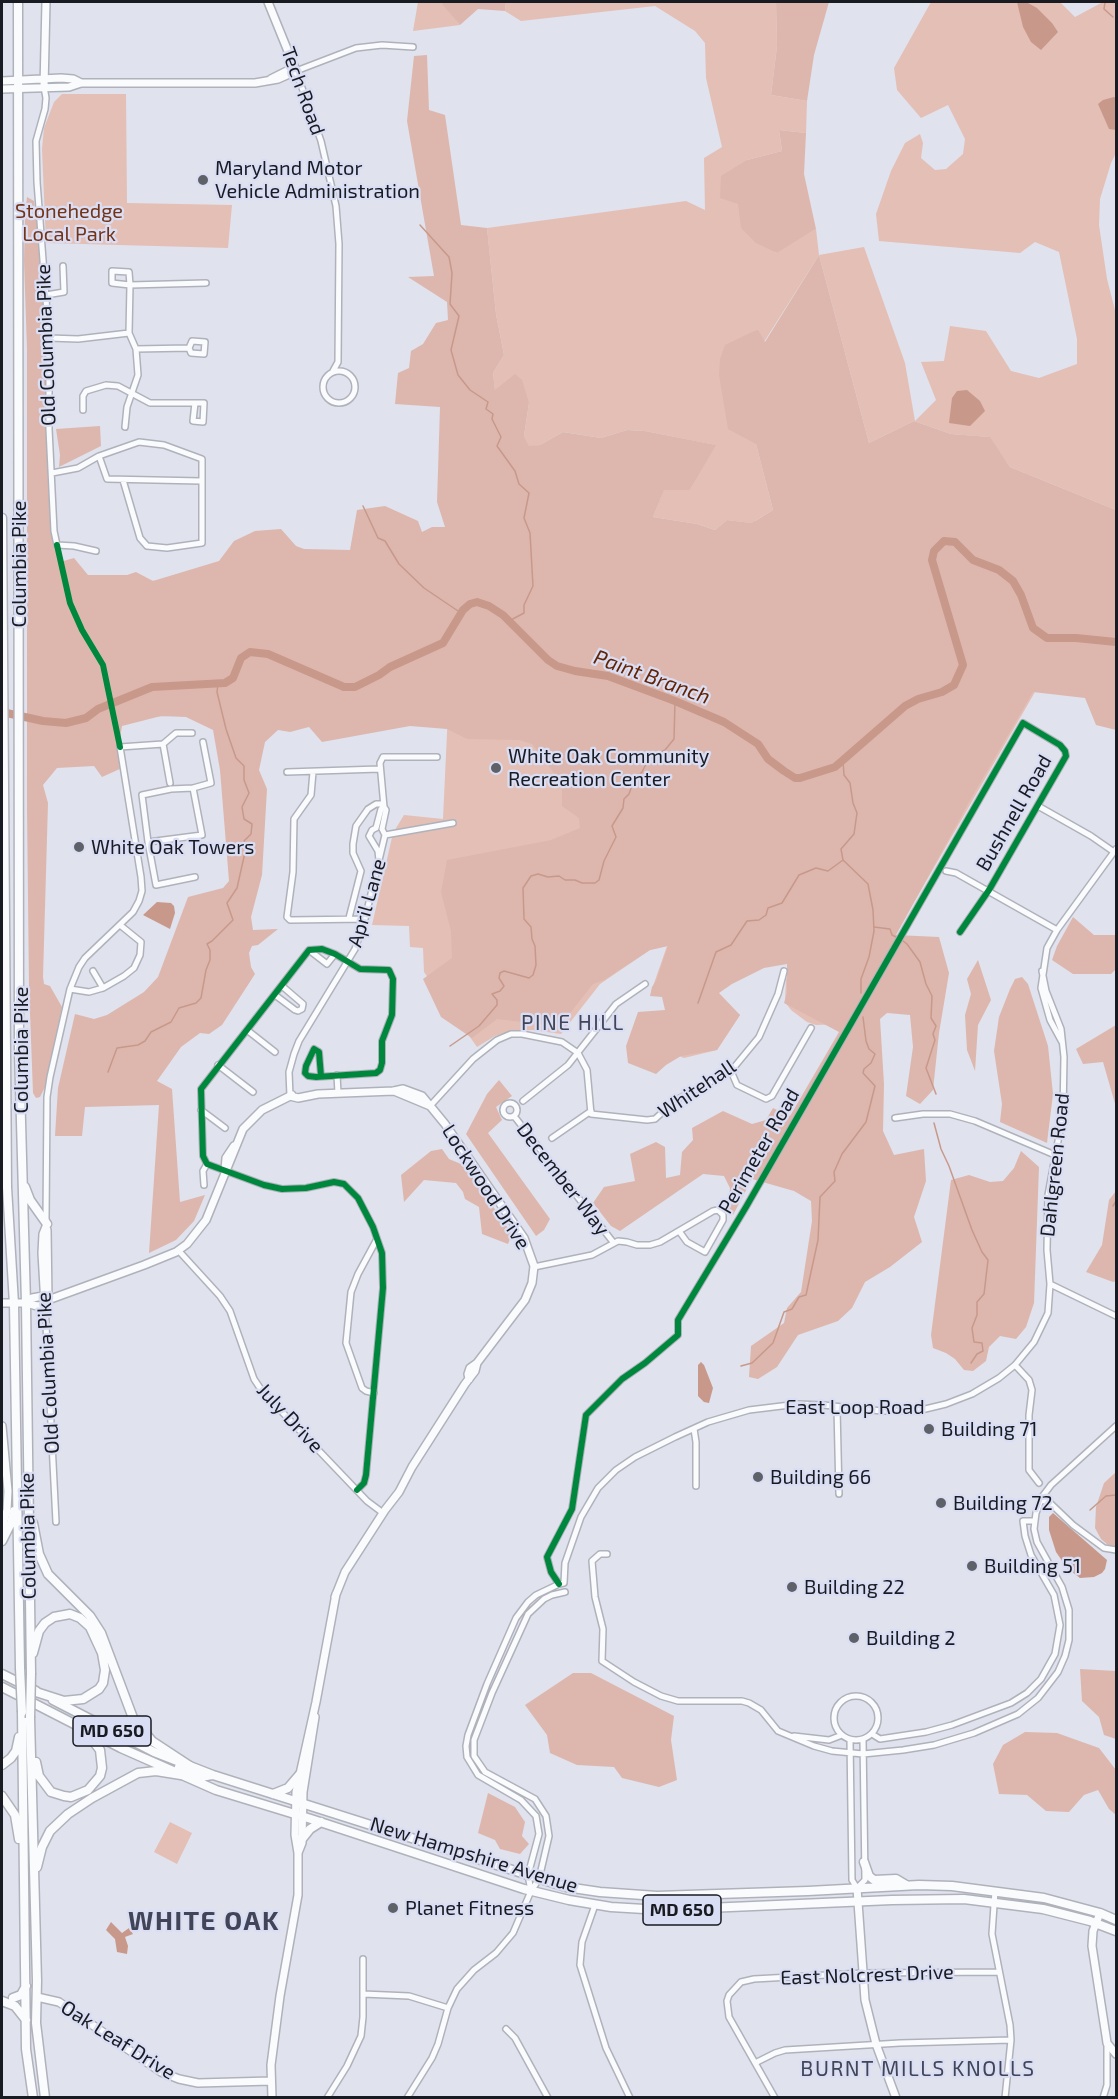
<!DOCTYPE html>
<style>
body{margin:0}
#map{position:relative;width:1118px;height:2099px;overflow:hidden;background:#e0e2ee;font-family:"Exo 2",sans-serif}
canvas{display:block}
.frame{position:absolute;inset:0;border:3px solid #191b22;pointer-events:none}
</style>
<div id="map">
<canvas width="1118" height="2099"></canvas>
<div class="frame"></div>
</div>
<script>
const context = document.querySelector('canvas').getContext('2d');
context.lineJoin = 'round';
function paint(path, color) { context.fillStyle = color; context.fill(path, 'evenodd'); }
const toPath = rows => new Path2D(rows.map(r => 'M' + r).join(''));
function strokePath(path, color, width, dash) { context.strokeStyle = color; context.lineWidth = width; context.lineCap = dash ? 'butt' : 'round'; context.setLineDash(dash || []); context.stroke(path); }
function label(font, color, halo, rows, align = 'center') {
  context.font = font + ' "Exo 2",sans-serif'; context.lineWidth = 4.5; context.setLineDash([]); context.textBaseline = 'middle'; context.strokeStyle = halo; context.fillStyle = color; for (const [text, x, y, turn = 0] of rows) {
    context.save(); context.translate(x, y); context.rotate((+turn || 0) * Math.PI / 180); context.textAlign = isNaN(turn) ? turn : align; if (halo) context.strokeText(text, 0, 0); context.fillText(text, 0, 0); context.restore();
  }
}
const green = toPath([
 [418,2,444,2,443,4,460,25,413,31],
 [506,2,776,2,777,46,771,95,807,101,806,133,779,130,782,151,747,160,738,204,776,253,816,229,819,255,864,247,905,363,915,421,936,400,921,362,944,361,950,326,986,331,1011,371,1039,378,1077,364,1077,339,1059,252,1035,242,1020,253,879,241,876,214,891,171,905,143,920,134,923,143,921,158,935,170,946,169,963,154,965,139,948,105,921,118,897,90,894,68,931,2,1060,2,1075,17,1103,2,1116,2,1116,153,1111,163,1100,199,1099,225,1107,279,1116,314,1116,510,1010,467,989,437,951,434,914,421,869,443,819,255,764,342,758,329,747,335,756,444,773,510,755,521,1070,631,844,1024,816,1025,807,1022,791,1010,785,1002,786,979,799,958,734,957,711,1000,740,1015,717,1050,684,1058,660,1048,692,996,651,992,667,946,650,950,600,984,561,1034,532,1030,512,1031,495,1036,477,1047,424,972,423,948,410,947,409,926,372,925,393,833,404,815,443,819,448,712,242,713,122,718,74,585,223,577,705,540,751,523,727,520,715,530,697,524,653,517,664,489,690,490,715,445,645,431,627,430,601,438,563,432,540,445,529,447,524,436,529,403,495,391,493,373,504,355,496,314,487,228,686,201,705,210,704,158,722,147,706,78,705,43,695,31,655,6,521,21,505,11],
 [62,94,126,94,127,203,232,205,228,248,46,243,42,149,44,128,54,102],
 [170,1822,192,1833,177,1864,154,1852]
]);
const forest = toPath([
 [444,2,506,2,505,11,478,9,460,25,442,4],
 [776,2,829,2,814,55,807,101,771,95,777,46],
 [427,55,429,110,445,115,461,225,487,228,496,314,504,355,493,373,495,390,515,374,522,380,529,403,524,436,529,446,540,445,563,432,601,438,627,430,645,431,716,445,690,490,664,490,653,517,697,524,715,530,727,520,752,523,773,510,756,444,728,429,719,375,720,359,725,345,758,329,765,342,819,255,869,443,914,421,951,434,990,437,1010,467,1116,510,1116,730,1096,725,1085,698,1033,692,969,802,896,935,939,937,949,973,939,1033,933,1090,920,1104,906,1096,913,1047,910,1015,887,1013,880,1019,884,1084,883,1131,894,1155,924,1149,926,1181,914,1217,922,1242,890,1267,865,1282,852,1308,838,1321,798,1335,777,1367,758,1379,749,1377,751,1346,784,1323,787,1308,801,1292,812,1221,811,1201,794,1191,752,1179,733,1215,728,1208,730,1188,724,1176,703,1174,620,1231,611,1226,593,1203,604,1187,635,1181,630,1154,656,1142,665,1147,666,1178,680,1175,682,1152,693,1140,692,1128,723,1111,752,1124,766,1120,773,1108,790,1116,839,1032,784,1003,787,993,787,964,764,968,732,984,719,993,740,1015,717,1050,681,1056,666,1065,656,1074,628,1063,626,1046,638,1012,665,1010,662,997,650,996,652,987,656,981,668,946,650,950,604,980,593,984,563,1022,540,1024,497,1019,472,1038,441,1017,423,979,452,958,451,931,441,892,447,860,551,840,580,828,579,818,562,806,562,784,532,744,519,740,467,739,447,729,410,726,322,742,309,727,290,732,278,730,265,742,259,770,267,789,262,875,251,917,253,930,278,929,258,945,252,946,249,953,251,967,255,974,222,1025,209,1034,200,1033,181,1047,157,1081,172,1089,180,1202,205,1195,194,1221,176,1240,149,1253,159,1105,85,1107,82,1136,55,1136,58,1088,75,1014,94,1019,107,1015,144,992,158,977,188,897,223,888,229,881,220,770,213,730,186,717,161,716,122,726,118,751,122,768,102,777,94,766,57,768,43,785,48,803,43,977,44,984,50,986,62,1007,45,1087,40,1097,36,1098,33,1093,29,986,27,809,27,349,24,261,25,214,27,197,34,201,38,232,46,351,48,486,54,540,60,562,74,558,88,575,127,575,136,572,153,581,219,561,234,541,255,531,281,529,296,546,304,549,350,550,357,510,385,506,418,521,422,532,432,527,445,527,437,502,440,407,395,404,398,373,409,368,411,351,423,344,436,323,448,320,447,302,408,277,434,276,407,121,414,56],
 [779,130,806,133,804,174,816,229,777,253,756,243,741,228,738,204,720,198,721,176,747,160,782,151],
 [100,426,101,446,59,467,60,455,56,429],
 [1073,917,1094,935,1116,935,1116,969,1111,974,1073,974,1052,960,1057,946],
 [978,960,991,1000,978,1025,975,1071,967,1050,965,1015,971,994,967,979],
 [1022,977,1028,984,1048,1046,1053,1094,1047,1143,1000,1122,1002,1104,994,1051,999,1017,1010,989,1015,979],
 [1116,1025,1116,1107,1103,1062,1083,1064,1076,1049],
 [499,1080,512,1096,496,1107,502,1120,488,1133,550,1219,544,1230,536,1236,466,1134,487,1094],
 [442,1149,449,1159,461,1164,470,1173,512,1234,508,1244,482,1234,479,1207,465,1199,463,1192,456,1183,424,1180,404,1202,401,1175,431,1151],
 [1021,1151,1039,1167,1034,1303,1026,1327,1016,1339,1000,1336,989,1347,986,1361,973,1371,964,1370,955,1359,946,1353,933,1348,931,1335,951,1180,969,1175,990,1182,1003,1181,1014,1168],
 [1116,1191,1116,1281,1113,1282,1086,1272,1102,1245,1109,1200],
 [1116,1472,1116,1552,1101,1539,1095,1528,1096,1507,1104,1483],
 [1080,1669,1116,1671,1116,1739,1104,1735,1099,1717,1082,1701],
 [573,1673,591,1673,674,1716,671,1740,677,1780,659,1787,622,1778,614,1767,577,1765,550,1753,547,1735,525,1705],
 [1025,1732,1057,1733,1099,1748,1116,1770,1116,1815,1109,1809,1098,1790,1084,1795,1069,1812,1046,1811,1027,1795,999,1794,993,1764,1003,1745],
 [488,1793,515,1807,525,1822,522,1836,529,1844,520,1854,500,1849,495,1840,478,1833]
]);
const water = toPath([
 [1017,2,1028,3,1037,8,1052,23,1058,32,1041,50,1031,42,1023,27],
 [1114,97,1116,98,1116,130,1109,129,1098,104,1103,100],
 [967,390,980,401,985,411,970,426,949,423,952,398,957,391],
 [157,902,171,903,174,906,175,913,170,929,143,915],
 [701,1362,704,1365,713,1388,709,1403,704,1402,698,1396,698,1365],
 [1053,1513,1107,1560,1105,1569,1102,1573,1094,1577,1080,1578,1067,1568,1056,1552,1049,1530,1049,1517],
 [111,1922,122,1933,129,1928,133,1934,125,1937,128,1946,127,1954,117,1952,115,1939,106,1930]
]);
const stream = toPath([
 [1105,2,1104,9,1113,17],
 [420,225,449,257,452,273,450,304,459,316,451,350,458,375,470,390,488,402,486,409,493,414,492,419,501,437,497,446,515,471,519,484,529,493,524,518,530,533,533,586,524,605,524,613,509,621],
 [363,506,378,538,385,541,399,564,424,588,461,613],
 [843,761,844,775,850,783,853,803,857,813,854,834,841,849,843,860,868,884,873,910,874,931,869,957,861,979,861,993],
 [874,927,890,929,892,935,896,937],
 [903,941,907,944,920,962,926,984,932,996,931,1018,936,1026,933,1034,935,1040,926,1068,936,1094],
 [698,1003,716,952,731,945,747,921,759,920,766,915,768,908,782,903,799,875,816,868,828,871,843,860],
 [450,1046,479,1026,497,1005,497,1000,492,994,500,991,504,986,499,978,500,973,504,971,529,978,533,975,536,965,535,946,532,939,531,927,524,919,523,888,531,876,538,874,548,877,559,876,565,880,575,880,582,883,595,883,599,880,604,861,616,837,612,826,623,808,624,799,629,794,634,780,642,772,646,764,652,757,665,750,674,739,675,701],
 [108,1072,117,1048,138,1045,145,1041,151,1032,171,1022,179,1008,196,1003,201,998,206,970,210,960,210,950,207,944,212,941,233,920,227,903,237,888,246,848,244,841,251,834,252,824,244,819,242,807,249,793,244,780,244,766,236,758,226,729,217,692,218,684],
 [934,1123,941,1149,949,1166,972,1230,982,1252,988,1260,984,1294,977,1302,977,1315,972,1328,974,1342,982,1343,983,1351,977,1354,971,1363],
 [1113,1206,1116,1201],
 [741,1366,752,1363,773,1343,784,1312,792,1309,799,1297,806,1295,818,1240,820,1197,835,1181,834,1172,842,1154,866,1122,875,1086,863,1073,864,1069,871,1063,875,1054,869,1049,866,1041,863,1017],
 [1090,1510,1106,1496,1116,1495]
]);
const river = toPath([
 [2,712,43,721,66,723,86,718,98,709,152,687,225,683,233,678,241,658,250,652,268,654,344,687,355,687,379,675,390,667,443,643,463,610,470,604,477,602,489,606,503,615,548,660,557,666,575,671,608,676,675,701,724,722,758,744,768,759,784,771,795,778,800,778,835,767,905,706,918,699,942,692,954,685,963,665,932,560,934,551,944,541,955,542,973,560,999,570,1013,581,1021,595,1033,628,1047,638,1076,638,1116,642]
]);
const minor = toPath([
 [44,87,46,98,45,109,36,141,37,182,49,338,49,429,54,531,57,545,74,546,96,551],
 [46,295,64,292,63,266],
 [49,338,78,339,129,333],
 [136,349,189,348,192,341,205,342,204,354,191,353,189,348],
 '323 387a16 16 0 1 1 32 0a16 16 0 1 1-32 0Z',
 [333,371,338,362,339,244,336,206,321,141,296,71,356,48,382,45,413,47],
 [83,410,83,396,86,391,106,385,118,386,150,403,204,403,203,422,193,421,195,403],
 [125,427,127,407,138,375,136,349,129,333,130,285,129,272,112,271,112,283,130,285,206,283],
 [99,456,107,479,201,481],
 [52,473,78,468,99,456,139,442,164,445,202,459,202,543,167,548,147,546,140,538,123,480],
 [163,744,176,733,192,733],
 [287,772,379,769],
 [313,772,311,795,294,819,293,872,287,917,290,920,365,919],
 [193,788,202,835,148,842,142,795,171,789,193,788],
 [193,788,211,783,203,742],
 [1038,806,1091,836,1114,852],
 [385,835,453,823],
 [148,842,156,885,195,877],
 [379,860,378,851,369,836,372,830,376,828,381,809,384,807],
 [946,871,956,873,1057,930],
 [349,918,361,871,353,853,353,844,356,826,368,809,376,804,383,804],
 [309,950,327,964,335,954],
 [93,971,103,988],
 [1042,971,1046,991,1061,1029,1064,1057,1063,1114,1048,1195,1047,1250,1050,1284],
 [70,989,89,992,103,988,124,976,134,968,140,955,141,942,120,925],
 [275,995,295,1010,298,1011,302,1009,303,1004,282,986],
 [247,1030,275,1052],
 [1062,1042,1050,1020,1041,988,1047,948,1057,930,1116,849],
 [218,1065,253,1092],
 [731,1071,737,1085,766,1099,772,1096,811,1028],
 [337,1075,338,1093],
 [321,1076,319,1052,314,1049,306,1066,305,1073,308,1076,316,1077,376,1073,380,1070,382,1063,382,1041,392,1015,393,979,389,970,360,969,335,954,322,949,309,950,201,1089,203,1156,207,1164,264,1185,282,1189,306,1188,334,1182,344,1184,358,1198,373,1227,382,1253,383,1288,366,1475,364,1483,357,1490],
 [290,1096,289,1072,294,1054,299,1041,355,949,365,919,385,835,382,829,386,810,384,807,380,763,383,757,437,757],
 [523,1101,568,1065,616,1004,645,984],
 '503 1110a7 7 0 1 1 14 0a7 7 0 1 1-14 0Z',
 [430,1106,473,1059,497,1040,511,1034,522,1034,562,1042,578,1053,587,1070,591,1114,647,1120,655,1119,676,1100,731,1071,759,1037,778,994,784,971],
 [201,1110,225,1128],
 [514,1116,613,1242],
 [895,1118,923,1114,950,1114,975,1121,1055,1155],
 [552,1138,591,1111],
 [204,1185,203,1171,207,1164],
 [46,1220,47,1097,50,1077,70,989,79,967,85,958,133,912,139,901,142,891,141,877,120,747,163,744,170,783],
 [178,1250,220,1296,230,1311,254,1379,262,1391,367,1501,383,1513],
 [534,1267,592,1255,618,1241,627,1242,637,1245,650,1245,660,1242,713,1211,718,1210,723,1215,723,1220,705,1252,687,1242,679,1231],
 [45,1305,56,1522],
 [1015,1365,1029,1380,1032,1390,1029,1415,1029,1470,1039,1483],
 [374,1393,366,1391,362,1388,346,1343,351,1292,358,1274,377,1239],
 [837,1408,839,1494],
 [694,1429,696,1442,696,1486],
 [1041,1500,1049,1502,1073,1525,1104,1548,1116,1550],
 [607,1554,600,1554,592,1561,595,1597,603,1629,602,1661,634,1682,661,1696,678,1701,742,1701,749,1703,761,1710,778,1731,814,1746,832,1751,863,1754,903,1750,934,1745,974,1733,1018,1714,1038,1698,1058,1672,1065,1656,1069,1640,1069,1610,1062,1587,1037,1542,1034,1529,1036,1513,1042,1497,1051,1485,1116,1426],
 [559,1584,551,1572,547,1557,572,1509,586,1415,622,1379,645,1363,678,1335,678,1320,746,1207,1023,723,1060,745,1065,751,1066,756,989,890,960,932],
 '834 1718a22 22 0 1 1 44 0a22 22 0 1 1-44 0Z',
 [872,1734,880,1739,926,1732,952,1725,1011,1703,1027,1693,1041,1679,1055,1654,1060,1625,1054,1595,1031,1555,1025,1536,1023,1521,1035,1521],
 [794,1736,829,1740,842,1735],
 [850,1740,852,1880,857,1888,865,1880,863,1739],
 [531,1891,528,1875,539,1834,536,1816,521,1800,478,1775,467,1757,466,1746,468,1735,487,1684,516,1618,528,1602,536,1595,559,1584,564,1583,565,1563,581,1517,598,1488,616,1470,635,1457,675,1437,708,1422,749,1410,798,1404,823,1405,882,1411,917,1411,946,1404,972,1394,999,1378,1015,1365,1034,1342,1048,1313,1050,1284,1116,1316],
 [995,1891,992,1934,1010,2025,1011,2040,1005,2098],
 [595,1905,582,1942,580,1965,606,2048,630,2098],
 [363,1994,409,1996,448,2008],
 [506,2029,515,2038,548,2098],
 [755,2063,775,2053,785,2050,900,2043,1011,2040],
 [327,2098,347,2066,361,2036,363,2017,363,1959],
 [407,2098,432,2058,438,2044,448,2008,457,1989,474,1970,496,1953,513,1933,531,1891,539,1879,549,1836,546,1816,535,1799,485,1772,474,1756,474,1740,492,1693,528,1614,544,1599,552,1595,565,1592],
 [775,2098,729,2017,727,2001,729,1995,741,1982,754,1979,863,1973,999,1972],
 [1103,2098,1107,2085,1107,2043]
]);
const tertiary = toPath([
 [268,2,296,71],
 [271,79,287,71,296,71],
 [2,81,61,78,73,79,81,83],
 [44,87,46,2],
 [2,89,69,87,81,83,255,83,278,79,296,71],
 [394,1091,430,1106],
 [290,1096,298,1098,318,1094,394,1091,403,1089,422,1096,445,1124,524,1238,534,1266,532,1283,525,1300,477,1363,470,1368,468,1374,469,1379],
 [225,1170,226,1158,234,1146],
 [47,1230,48,1300],
 [2,1303,26,1303,37,1306,45,1305,48,1300,144,1265,176,1252,187,1244,206,1220,243,1129,262,1110,292,1095],
 [26,1303,32,1298,43,1296],
 [45,1305,42,1253,43,1234,47,1224],
 [2,1426,8,1491,7,1510,2,1528],
 [335,1597,345,1572,385,1510,399,1492,412,1467,465,1384,475,1371,477,1363],
 [298,1853,302,1843,303,1792,315,1717],
 [857,1888,865,2000,876,2044,896,2098],
 [1100,1913,1093,1931,1092,1946,1106,2036,1107,2043,1116,2054],
 [37,1997,59,2002,161,2072,179,2079,198,2083,271,2081],
 [272,2098,271,2065,280,1996,298,1895,298,1853,295,1835,296,1792,316,1702,336,1594]
]);
const primary = toPath([
 [2,1674,36,1691],
 [2,1687,121,1748,216,1790,311,1819,524,1889,569,1900,611,1907,661,1910,892,1900,964,1899,1043,1909,1090,1921,1116,1931],
 [53,1700,154,1752,213,1775,566,1887,600,1892,657,1896,808,1891,919,1885,952,1886,1044,1898,1100,1913,1116,1920],
 [179,1767,201,1777,212,1775],
 [273,1794,288,1788,300,1774],
 [302,1839,310,1829,321,1822],
 [864,1862,869,1876,874,1880,896,1879,906,1885]
]);
const trunk = toPath([
 [18,2,19,1049,26,1303,31,1673],
 [2,518,7,1187,14,1304,20,1668],
 [25,1187,30,1200,47,1224],
 [33,1523,39,1554,48,1574,90,1616,101,1633,133,1718,152,1741,190,1766],
 [2,1541,11,1523,14,1511],
 [33,1653,39,1631,45,1623,54,1617,70,1614,80,1618,90,1627,102,1653,105,1670,103,1683,99,1689,83,1699,64,1701,36,1692],
 [22,1712,26,2049,33,2098],
 [30,1718,37,1981,36,2023,45,2098],
 [36,1762,39,1776,51,1792,64,1796,71,1797,88,1790,100,1776,102,1768,100,1750,90,1737,75,1724],
 [2,1765,11,1758,16,1751,19,1737],
 [2,1796,15,1815,19,1839],
 [37,1867,42,1847,50,1831,68,1814,92,1798,138,1773,156,1771,181,1775],
 [13,1998,21,1995,26,1986],
 [2,2001,15,2006,26,2020]
]);
const trunkBridge = toPath([
 [20,1668,22,1712],
 [30,1718,31,1673]
]);
const cycleway = toPath([
 [57,545,70,603,82,630,103,665,120,747],
 [321,1076,319,1052,314,1049,306,1066,305,1073,308,1076,316,1077,376,1073,380,1070,382,1063,382,1041,392,1015,393,979,389,970,360,969,335,954,322,949,309,950,201,1089,203,1156,207,1164,264,1185,282,1189,306,1188,334,1182,344,1184,358,1198,373,1227,382,1253,383,1288,366,1475,364,1483,357,1490],
 [559,1584,551,1572,547,1557,572,1509,586,1415,622,1379,645,1363,678,1335,678,1320,746,1207,1023,723,1060,745,1065,751,1066,756,989,890,960,932]
]);
const markers = [
 [203,180,6,"#5f6169"],
 [496,768,6,"#5f6169"],
 [79,847,6,"#5f6169"],
 [929,1429,6,"#5f6169"],
 [758,1477,6,"#5f6169"],
 [941,1503,6,"#5f6169"],
 [972,1566,6,"#5f6169"],
 [792,1587,6,"#5f6169"],
 [854,1638,6,"#5f6169"],
 [393,1908,6,"#5f6169"]
];
const shields = [
 [112,1731,78],
 [682,1910,78]
];
const shieldNames = [
 ["MD 650",112,1731],
 ["MD 650",682,1910]
];
const streetNames = [
 ["Tech Road",303,91,70],
 ["Old Columbia Pike",46,345,-92],
 ["Columbia Pike",19,564,-90],
 ["Bushnell Road",1014,813,-60],
 ["April Lane",367,903,-74],
 ["Columbia Pike",21,1050,-90],
 ["Whitehall",697,1089,-34],
 ["Perimeter Road",759,1151,-60],
 ["Dahlgreen Road",1055,1165,-84],
 ["December Way",563,1179,52],
 ["Lockwood Drive",486,1187,57],
 ["Old Columbia Pike",48,1373,-93],
 ["East Loop Road",855,1407],
 ["July Drive",290,1418,47],
 ["Columbia Pike",28,1536,-91],
 ["New Hampshire Avenue",474,1855,17],
 ["East Nolcrest Drive",867,1975,-2],
 ["Oak Leaf Drive",118,2040,32]
];
const poiNames = [
 ["Maryland Motor",215,168],
 ["Vehicle Administration",215,191],
 ["White Oak Community",508,756],
 ["Recreation Center",508,779],
 ["White Oak Towers",91,847],
 ["Building 71",941,1429],
 ["Building 66",770,1477],
 ["Building 72",953,1503],
 ["Building 51",984,1566],
 ["Building 22",804,1587],
 ["Building 2",866,1638],
 ["Planet Fitness",405,1908]
];
const parkNames = [
 ["Stonehedge",69,211],
 ["Local Park",69,234]
];
const waterNames = [
 ["Paint Branch",652,677,20]
];
const neighbourhoodNames = [
 ["PINE HILL",573,1023],
 ["BURNT MILLS KNOLLS",918,2069]
];
const districtNames = [
 ["WHITE OAK",204,1921]
];
paint(green, '#e4bfb5');
paint(forest, '#ddb7ad');
paint(water, '#c8998a');
strokePath(stream, '#c8998a', 1.5);
strokePath(river, '#c8998a', 8);
strokePath(minor, '#b0b2bb', 8);
strokePath(tertiary, '#b0b2bb', 10);
strokePath(primary, '#b0b2bb', 11);
strokePath(trunk, '#b0b2bb', 11);
strokePath(minor, '#fafbfc', 5);
strokePath(tertiary, '#fafbfc', 7);
strokePath(primary, '#fafbfc', 8);
strokePath(trunk, '#fafbfc', 8);
strokePath(trunkBridge, '#b0b2bb', 11, []);
strokePath(trunkBridge, '#fafbfc', 8);
strokePath(cycleway, '#00873e', 6);
for (const [x, y, r, color] of markers) { const dot = new Path2D(); dot.arc(x, y, r, 0, 2 * Math.PI); context.fillStyle = color; context.fill(dot); strokePath(dot, '#dadef4', 2); }
for (const [x, y, w] of shields) { const box = new Path2D(); box.roundRect(x - w / 2, y - 15, w, 30, 4.5); context.fillStyle = '#dadef4'; context.fill(box); strokePath(box, '#191b22', 1.5); }
label('bold 18px', '#191b22', null, shieldNames);
label('20px', '#191b22', '#dadef4', streetNames);
label('20px', '#191b22', '#dadef4', poiNames, 'left');
label('20px', '#733316', '#dadef4', parkNames);
label('italic 21px', '#622303', '#dadef4', waterNames);
context.letterSpacing = '1.5px';
label('21px', '#424557', '#dadef4', neighbourhoodNames);
context.letterSpacing = '0px';
context.letterSpacing = '1.5px';
label('bold 26px', '#424557', '#dadef4', districtNames);
context.letterSpacing = '0px';
</script>
